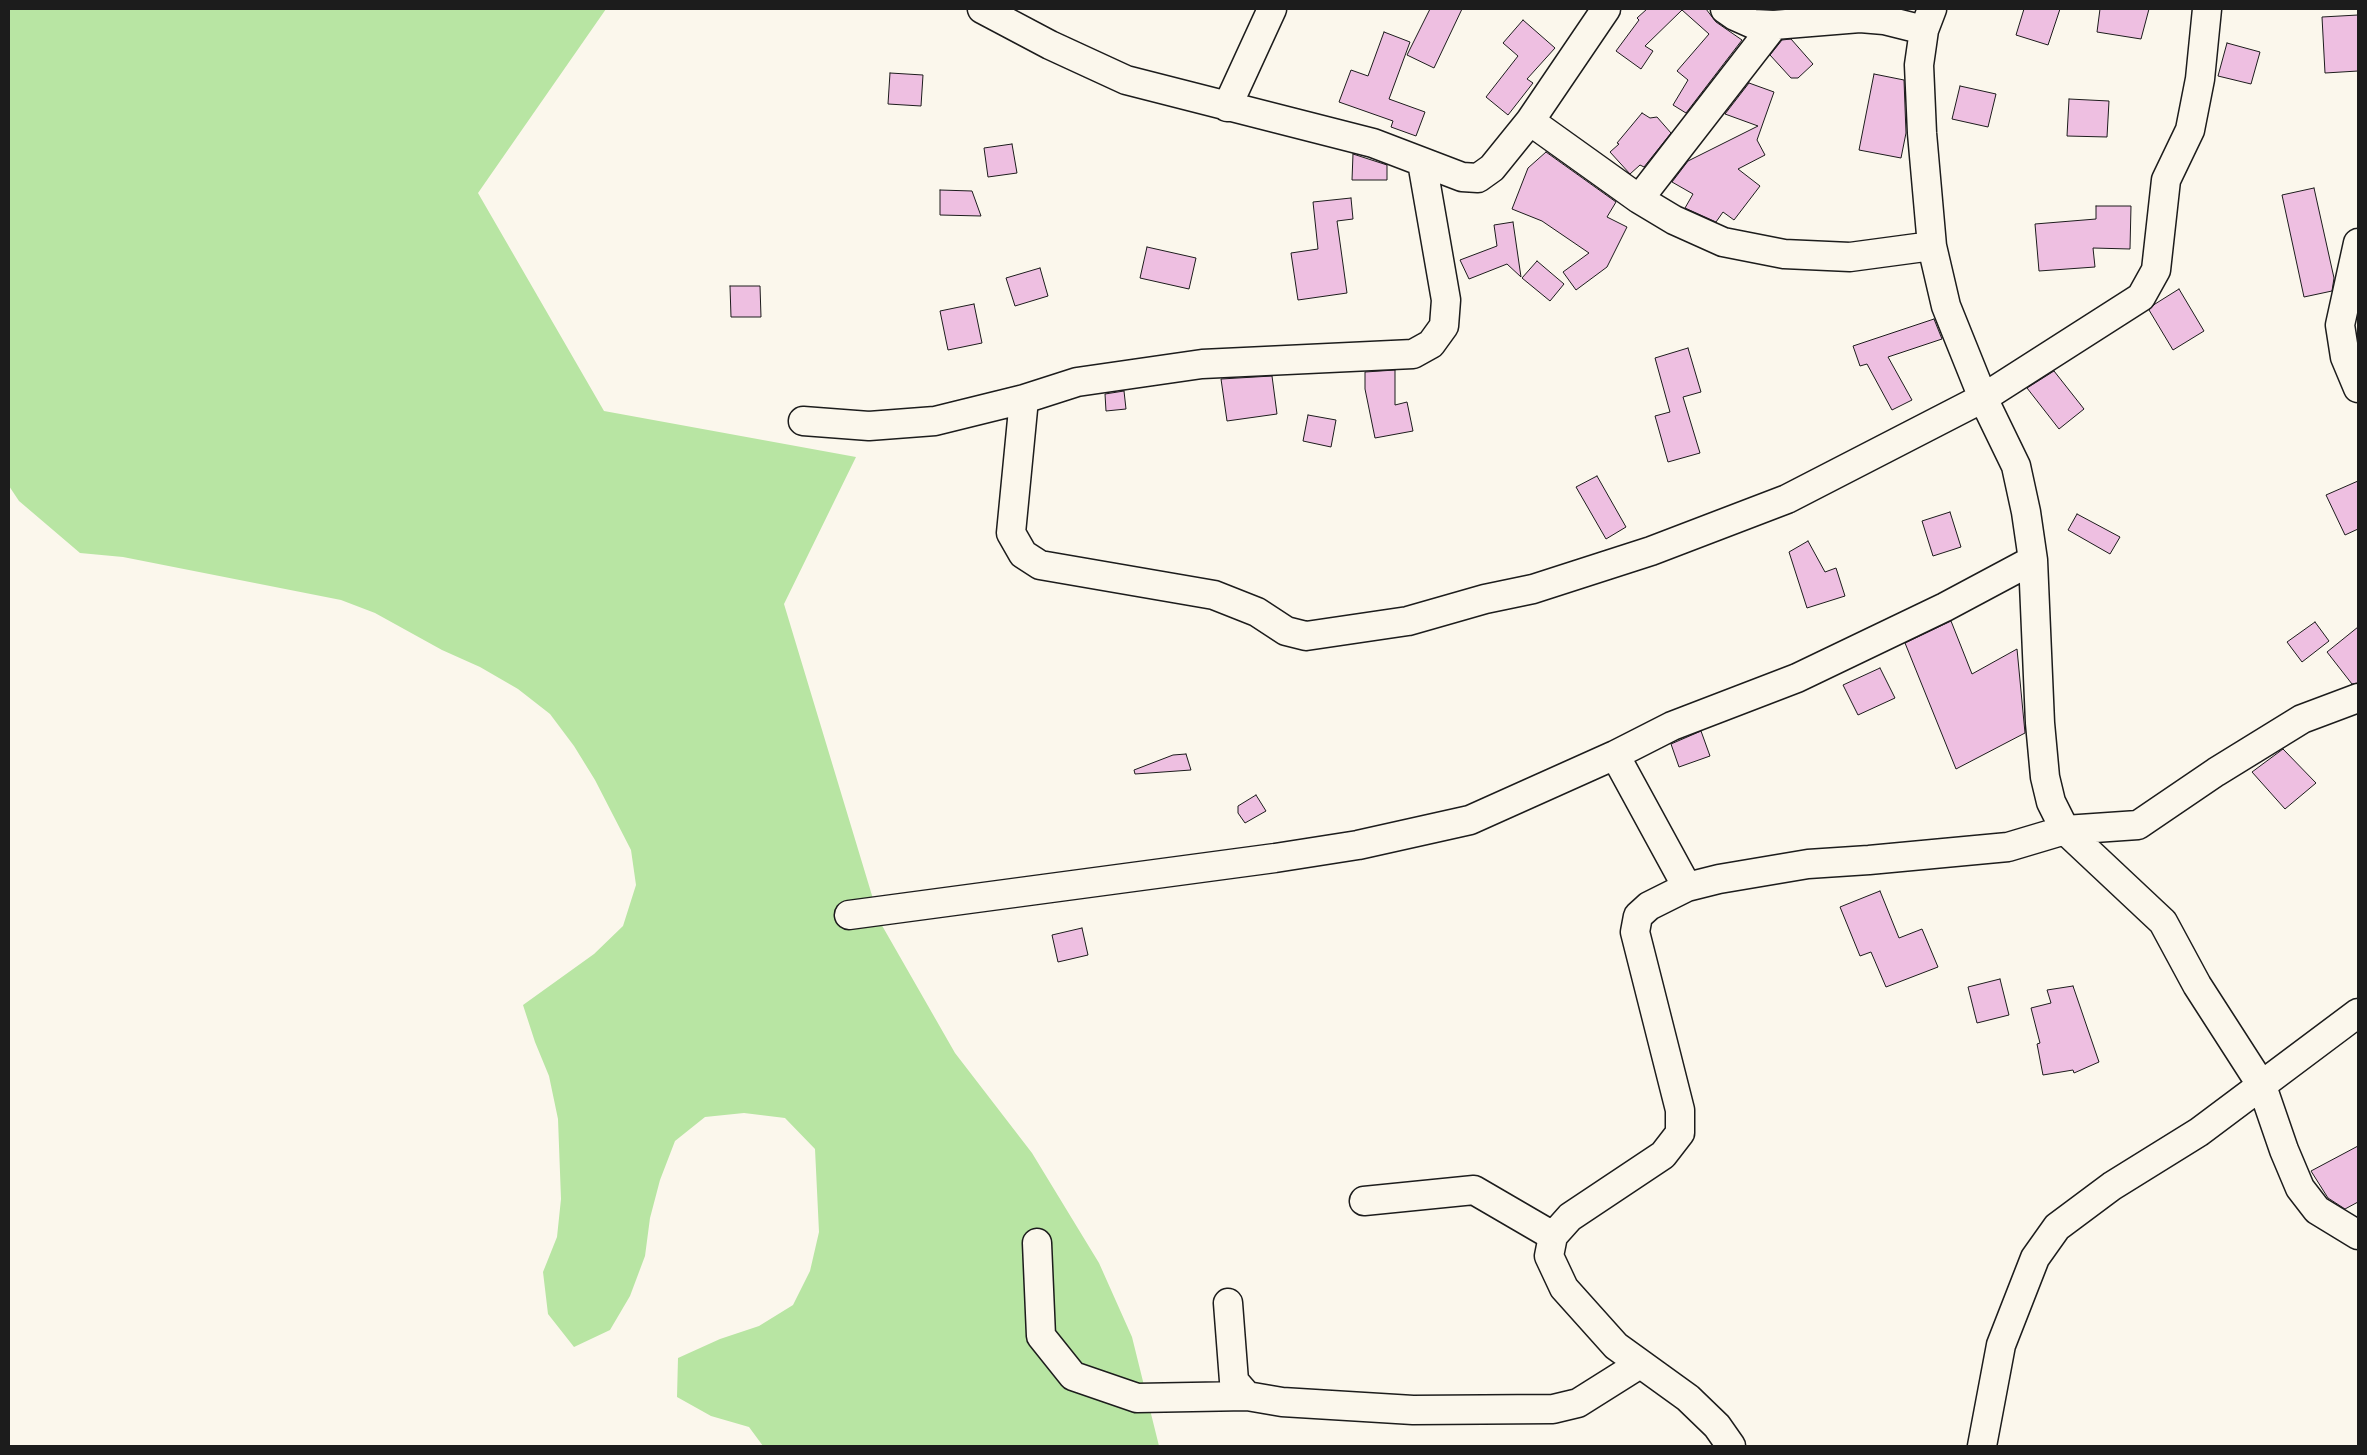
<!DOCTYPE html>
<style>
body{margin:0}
#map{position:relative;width:2367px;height:1455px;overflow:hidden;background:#fbf7ec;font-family:Delius,sans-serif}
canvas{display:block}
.frame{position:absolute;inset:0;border:10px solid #1c1c1c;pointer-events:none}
</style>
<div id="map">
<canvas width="2367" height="1455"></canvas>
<div class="frame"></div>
</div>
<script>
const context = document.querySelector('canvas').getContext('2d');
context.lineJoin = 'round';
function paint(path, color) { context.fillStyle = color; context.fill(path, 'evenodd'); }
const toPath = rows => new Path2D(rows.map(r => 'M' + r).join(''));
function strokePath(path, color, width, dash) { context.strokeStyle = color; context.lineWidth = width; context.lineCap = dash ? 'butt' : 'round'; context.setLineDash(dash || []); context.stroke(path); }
const green = toPath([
 [9,9,606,9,478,193,604,411,856,457,784,604,880,922,955,1053,1032,1153,1099,1263,1132,1337,1159,1446,763,1446,749,1427,711,1416,677,1397,678,1358,720,1339,759,1326,793,1305,810,1271,819,1232,815,1149,785,1118,744,1113,705,1117,675,1141,660,1180,650,1218,645,1256,630,1296,610,1330,574,1347,548,1314,543,1272,557,1237,561,1199,558,1119,549,1076,535,1042,523,1005,594,954,623,926,636,885,631,850,595,780,574,746,550,714,518,689,480,667,442,650,375,613,341,600,123,557,80,553,19,501,9,486]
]);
const building = toPath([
 [1430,9,1462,9,1434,68,1407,55,1430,9],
 [1647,9,1706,9,1716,22,1742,40,1686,113,1673,105,1688,80,1677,71,1709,34,1682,10,1645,46,1653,51,1641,69,1616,51,1639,20,1637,18,1647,9],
 [2024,9,2060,9,2048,45,2016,35,2024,9],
 [2100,9,2149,9,2141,39,2097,32,2100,9],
 [2358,15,2358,71,2325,73,2322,17,2358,15],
 [1523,20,1555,48,1527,79,1533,83,1508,115,1486,97,1518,56,1503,43,1523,20],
 [1384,32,1410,42,1389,99,1425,112,1416,136,1391,127,1393,121,1339,102,1351,70,1368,76,1384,32],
 [1791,39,1813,64,1798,78,1791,78,1770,55,1782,40,1791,39],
 [2227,43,2260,52,2251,84,2218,76,2227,43],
 [890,73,923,75,921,106,888,104,890,73],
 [1874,74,1904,80,1906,133,1901,158,1859,150,1874,74],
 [1749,83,1774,92,1757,140,1765,155,1738,169,1760,186,1734,220,1723,212,1716,222,1685,208,1693,194,1672,182,1688,161,1758,126,1725,114,1749,83],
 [1960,86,1996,94,1988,127,1952,119,1960,86],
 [2069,99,2109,101,2107,137,2067,136,2069,99],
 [1642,113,1650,118,1657,117,1671,133,1644,167,1640,165,1630,174,1610,152,1619,144,1617,143,1642,113],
 [1012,144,1017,173,988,177,984,148,1012,144],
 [1546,152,1616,202,1607,217,1627,227,1607,267,1576,290,1563,272,1589,253,1542,221,1512,209,1528,168,1546,152],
 [1353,154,1387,165,1387,180,1352,180,1353,154],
 [2314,188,2334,278,2332,291,2304,297,2282,195,2314,188],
 [940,190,972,191,981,216,940,215,940,190],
 [1351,198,1353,219,1337,221,1347,293,1298,300,1291,253,1318,249,1313,202,1351,198],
 [2096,206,2131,206,2130,249,2093,248,2095,267,2039,271,2035,224,2096,219,2096,206],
 [1513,222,1521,277,1507,264,1469,279,1460,260,1497,246,1494,225,1513,222],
 [1147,247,1196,258,1189,289,1140,278,1147,247],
 [1537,261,1564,284,1550,301,1522,278,1537,261],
 [1040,268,1048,296,1015,306,1006,278,1040,268],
 [730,286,760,286,761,317,731,317,730,286],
 [2179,289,2204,331,2173,350,2149,310,2155,304,2179,289],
 [974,304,982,343,948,350,940,311,974,304],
 [1934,319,1942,339,1888,357,1912,400,1892,410,1867,364,1860,366,1853,346,1934,319],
 [1688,348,1701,392,1683,397,1700,453,1668,462,1655,416,1670,412,1655,358,1688,348],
 [1395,370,1395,405,1407,402,1413,431,1375,438,1365,389,1365,372,1395,370],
 [2054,371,2084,409,2059,429,2027,388,2054,371],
 [1272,376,1277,414,1227,421,1221,379,1272,376],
 [1124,391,1126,409,1106,411,1105,394,1124,391],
 [1308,415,1336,420,1331,447,1303,441,1308,415],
 [1597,476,1626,527,1606,539,1576,487,1597,476],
 [2358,481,2358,529,2345,535,2326,495,2358,481],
 [1950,512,1961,547,1933,556,1922,521,1950,512],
 [2077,514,2120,537,2110,554,2068,530,2077,514],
 [1808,541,1825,572,1836,568,1845,596,1807,608,1789,552,1808,541],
 [1951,621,1972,674,2017,649,2025,733,1956,769,1905,643,1951,621],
 [2315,622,2329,641,2302,662,2287,642,2315,622],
 [2358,627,2358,683,2352,684,2327,652,2358,627],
 [1880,668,1895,698,1858,715,1843,685,1880,668],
 [1701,731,1710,756,1679,767,1671,744,1701,731],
 [2283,749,2316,783,2285,809,2252,772,2283,749],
 [1186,754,1191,770,1135,774,1134,770,1173,755,1186,754],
 [1256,795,1266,811,1245,823,1238,813,1238,806,1256,795],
 [1880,891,1899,938,1922,929,1938,967,1886,987,1871,952,1860,956,1840,907,1880,891],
 [1082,928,1088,955,1058,962,1052,935,1082,928],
 [2000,979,2009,1015,1977,1023,1968,987,2000,979],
 [2073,986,2099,1062,2074,1073,2073,1070,2043,1075,2037,1044,2040,1043,2031,1008,2051,1003,2047,990,2073,986],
 [2358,1146,2358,1202,2345,1209,2328,1198,2311,1171,2358,1146]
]);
const minor = toPath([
 [982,9,1050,45,1126,80,1373,143,1462,177,1478,178,1492,168,1530,121,1606,9],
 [1725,9,1735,16,1753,24,1774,25,1860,18,1884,20,1924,30],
 [1932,9,1924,30,1919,65,1922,133,1932,246,1946,306,1983,398,2016,466,2026,512,2033,560,2040,723,2045,777,2051,802,2065,830,2163,922,2197,985,2262,1086,2284,1150,2300,1188,2317,1210,2358,1235],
 [1227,107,1272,9],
 [1530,121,1639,199,1674,220,1723,242,1784,254,1850,257,1932,246],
 [1639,199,1774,25],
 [2358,243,2340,325,2345,357,2358,388],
 [1024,399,1011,533,1023,554,1040,565,1214,595,1257,612,1286,631,1306,636,1408,621,1485,599,1533,589,1651,551,1787,499,1983,398,2141,297,2156,270,2166,180,2190,130,2200,79,2207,9],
 [803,421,869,426,935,421,1024,399,1077,382,1202,364,1413,354,1431,344,1444,326,1446,300,1422,162],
 [1615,755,1687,887],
 [849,915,1275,858,1358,845,1470,820,1615,755,1672,726,1797,678,1945,607,2033,560],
 [1364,1201,1474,1190,1553,1236],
 [1037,1243,1041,1336,1073,1376,1137,1398,1247,1396],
 [1228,1303,1234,1381,1247,1396,1282,1402,1413,1410,1553,1409,1578,1403,1640,1364],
 [1731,1446,1717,1426,1688,1398,1616,1346,1564,1288,1549,1256,1553,1236,1570,1217,1663,1155,1680,1133,1680,1110,1635,932,1638,916,1649,906,1687,887,1719,879,1808,864,1869,860,2008,847,2065,830,2138,825,2216,772,2302,719,2358,698],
 [1982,1446,2001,1345,2035,1258,2057,1227,2112,1186,2199,1132,2358,1013]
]);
paint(green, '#b8e5a3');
paint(building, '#eebfe1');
strokePath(building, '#1c1c1c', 1);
strokePath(minor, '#1c1c1c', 31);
strokePath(minor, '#fbf7ec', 28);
</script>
